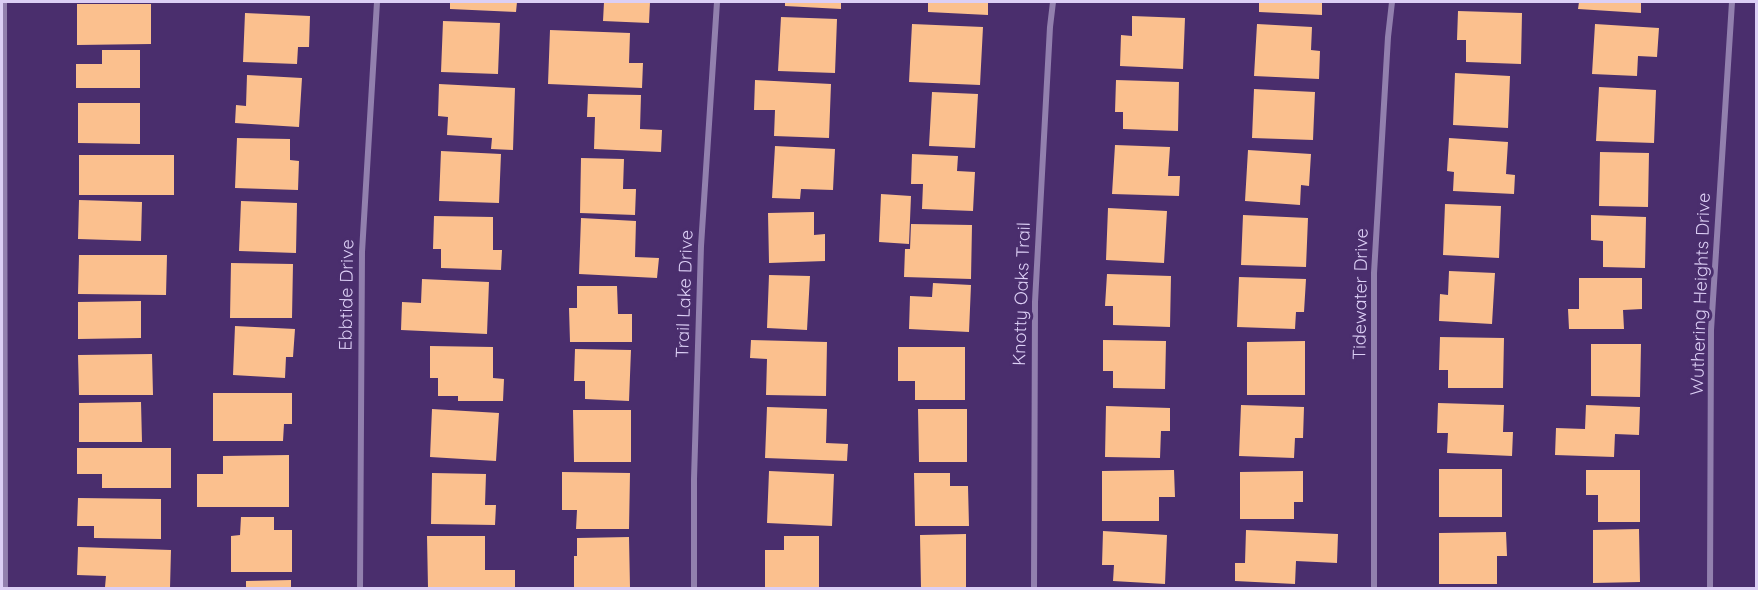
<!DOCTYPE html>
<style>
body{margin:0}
#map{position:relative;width:1758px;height:590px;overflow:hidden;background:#4a2e6d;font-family:Quicksand,sans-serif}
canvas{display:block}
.frame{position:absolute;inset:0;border:3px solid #dccff5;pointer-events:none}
</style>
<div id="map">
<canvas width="1758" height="590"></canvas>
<div class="frame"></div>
</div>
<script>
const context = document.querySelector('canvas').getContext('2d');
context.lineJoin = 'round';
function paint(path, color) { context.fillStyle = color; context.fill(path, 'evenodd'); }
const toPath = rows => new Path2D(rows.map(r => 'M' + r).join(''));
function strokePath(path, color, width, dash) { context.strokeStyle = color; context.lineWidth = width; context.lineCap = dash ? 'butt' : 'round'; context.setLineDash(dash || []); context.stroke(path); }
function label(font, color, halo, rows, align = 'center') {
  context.font = font + ' Quicksand,sans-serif'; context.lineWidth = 6; context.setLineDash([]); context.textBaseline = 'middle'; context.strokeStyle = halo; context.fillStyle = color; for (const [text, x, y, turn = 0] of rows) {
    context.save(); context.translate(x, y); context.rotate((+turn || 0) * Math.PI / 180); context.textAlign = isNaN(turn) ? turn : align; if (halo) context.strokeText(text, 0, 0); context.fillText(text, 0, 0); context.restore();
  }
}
const building = toPath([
 [450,2,517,2,516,12,450,9],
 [604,2,650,2,649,23,603,21],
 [785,2,841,2,841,9,785,6],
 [928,2,988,2,988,15,928,12],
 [1259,2,1322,2,1322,15,1259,12],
 [1579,2,1641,2,1641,13,1578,9],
 [77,4,151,4,151,44,77,45],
 [1458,11,1522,13,1521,64,1466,62,1466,40,1457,40],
 [245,13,310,16,309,47,298,47,297,64,243,62],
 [1132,16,1185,18,1183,69,1120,66,1121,35,1132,36],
 [781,17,837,19,835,73,778,71],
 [443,21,500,23,498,74,441,72],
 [912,24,983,27,980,85,909,82],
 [1257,24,1312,27,1311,50,1320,51,1319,79,1254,76],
 [1595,24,1659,28,1657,57,1638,56,1637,76,1592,74],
 [550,30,630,33,629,63,643,63,642,88,548,84],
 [102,50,140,50,140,88,76,88,76,64,102,64],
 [1455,73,1510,76,1508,128,1453,125],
 [247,75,302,78,299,127,235,123,236,105,246,106],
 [755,80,831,84,829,138,774,136,775,110,754,110],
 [1116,80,1179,82,1178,131,1123,129,1123,112,1115,112],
 [439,84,515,88,513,150,491,149,492,138,447,135,448,117,438,116],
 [1599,87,1656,90,1654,143,1596,141],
 [1254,89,1315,92,1313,140,1252,138],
 [932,92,978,94,975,148,929,146],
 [588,94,641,95,640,129,662,130,661,152,594,149,595,117,587,117],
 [78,103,140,103,140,144,78,143],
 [237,138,290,139,290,160,299,161,298,190,235,188],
 [1449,138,1508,142,1506,174,1515,175,1514,194,1453,191,1454,172,1447,171],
 [1115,145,1170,147,1168,176,1180,176,1179,196,1112,194],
 [775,146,835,149,833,190,801,189,800,199,772,198],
 [1248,150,1311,154,1309,186,1301,185,1300,205,1245,201],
 [441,151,501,154,499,203,439,201],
 [1600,152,1649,153,1648,207,1599,206],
 [912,154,958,156,957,171,975,172,973,211,922,209,923,184,911,184],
 [79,155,174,155,174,195,79,195],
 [581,158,624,159,623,189,636,189,635,215,580,213],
 [881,194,911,196,909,244,879,242],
 [79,200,142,202,141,241,78,239],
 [241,201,297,203,296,253,239,251],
 [1445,204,1501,206,1499,258,1443,255],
 [1108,208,1167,211,1164,263,1106,260],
 [814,212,814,235,825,234,825,261,769,263,768,213],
 [1243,215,1308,218,1306,267,1241,265],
 [1591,215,1646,217,1645,268,1603,267,1603,241,1591,240],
 [434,216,493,217,493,250,502,250,501,270,441,268,441,249,433,249],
 [581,218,636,221,635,257,659,258,657,278,579,274],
 [911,224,972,225,971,279,904,277,905,249,910,249],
 [79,255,167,255,166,295,78,294],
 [231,263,293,264,292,318,230,318],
 [1449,271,1495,273,1492,324,1439,321,1440,294,1448,295],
 [1107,274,1171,276,1170,327,1113,325,1113,306,1105,306],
 [769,275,810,276,807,330,767,328],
 [1239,277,1306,279,1304,312,1296,312,1295,329,1237,327],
 [1579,278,1642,278,1642,309,1623,310,1624,329,1569,329,1568,309,1579,309],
 [422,279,489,282,487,334,401,330,402,302,421,303],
 [933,283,971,285,969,332,909,329,910,296,932,297],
 [577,286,617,286,618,314,632,314,632,342,570,342,569,308,577,308],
 [141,301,141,338,78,339,78,302],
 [235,326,295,329,293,357,286,357,285,378,233,375],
 [1440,337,1504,338,1503,388,1448,388,1448,370,1439,370],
 [751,340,827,342,826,396,766,395,767,359,750,358],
 [1103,340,1166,341,1165,389,1113,388,1113,371,1103,371],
 [1305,341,1305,395,1247,395,1247,342],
 [1591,344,1641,344,1640,397,1591,396],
 [430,346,493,347,493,378,504,379,503,401,458,401,458,396,438,396,438,378,430,378],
 [898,347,965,347,965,400,915,400,915,381,898,381],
 [575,349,631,350,629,401,585,399,585,381,574,381],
 [152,354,153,395,79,395,78,355],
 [213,393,292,393,292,424,284,424,283,441,213,441],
 [141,402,142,442,79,442,79,403],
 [1438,403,1504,405,1503,432,1513,432,1512,456,1447,453,1448,433,1437,433],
 [1241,405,1304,407,1303,438,1295,438,1294,458,1239,456],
 [1586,405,1640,407,1639,435,1615,434,1614,457,1555,455,1556,428,1585,429],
 [1106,406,1170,408,1170,431,1161,431,1160,458,1105,457],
 [767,407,827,409,826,443,848,444,847,461,765,458],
 [432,409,499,413,496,461,430,457],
 [918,409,967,409,967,462,919,462],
 [573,410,631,410,631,462,574,462],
 [77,448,171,448,171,488,102,488,102,474,77,474],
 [289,455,289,507,197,507,197,474,223,474,223,456],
 [1439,469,1502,469,1502,517,1439,517],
 [1174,470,1175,497,1159,497,1159,521,1102,521,1102,471],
 [1586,470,1640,470,1640,522,1598,522,1598,495,1586,495],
 [769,471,834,474,832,526,767,523],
 [1303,471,1303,502,1294,502,1294,519,1240,519,1240,472],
 [562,472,630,473,629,529,576,529,577,510,562,510],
 [432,473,486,474,485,505,496,505,495,525,431,524],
 [914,473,950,473,950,486,968,486,969,526,915,526],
 [78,498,161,499,161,539,94,538,94,526,77,526],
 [241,517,274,517,274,530,292,530,292,572,231,572,231,536,240,535],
 [1639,529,1640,582,1593,583,1593,530],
 [1246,530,1338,534,1337,563,1296,561,1295,584,1235,581,1235,563,1245,563],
 [1103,531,1167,535,1165,584,1113,581,1114,565,1102,565],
 [1506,532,1507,556,1497,556,1497,584,1439,584,1439,533],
 [966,534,966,588,921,588,920,535],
 [427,536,485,536,485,570,515,570,515,588,428,588],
 [784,536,819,536,819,588,765,588,765,550,784,550],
 [629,537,630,588,574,588,574,556,577,556,577,538],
 [78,547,171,550,170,588,105,587,106,576,77,575],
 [291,580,291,588,246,588,246,581]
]);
const minor = toPath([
 [4,2,5,588],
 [360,588,362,252,377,2],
 [694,588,694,479,701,246,717,2],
 [1034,588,1035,302,1050,27,1053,2],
 [1374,588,1374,273,1388,37,1392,2],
 [1710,588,1711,330,1732,2]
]);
const streetNames = [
 ["Trail Lake Drive",685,294,-88],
 ["Knotty Oaks Trail",1022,294,-88],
 ["Tidewater Drive",1361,294,-89],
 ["Wuthering Heights Drive",1701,294,-88],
 ["Ebbtide Drive",347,295,-89]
];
paint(building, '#fbc08e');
strokePath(minor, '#9280ae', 6);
label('18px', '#dccff5', '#4a2e6d', streetNames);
</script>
